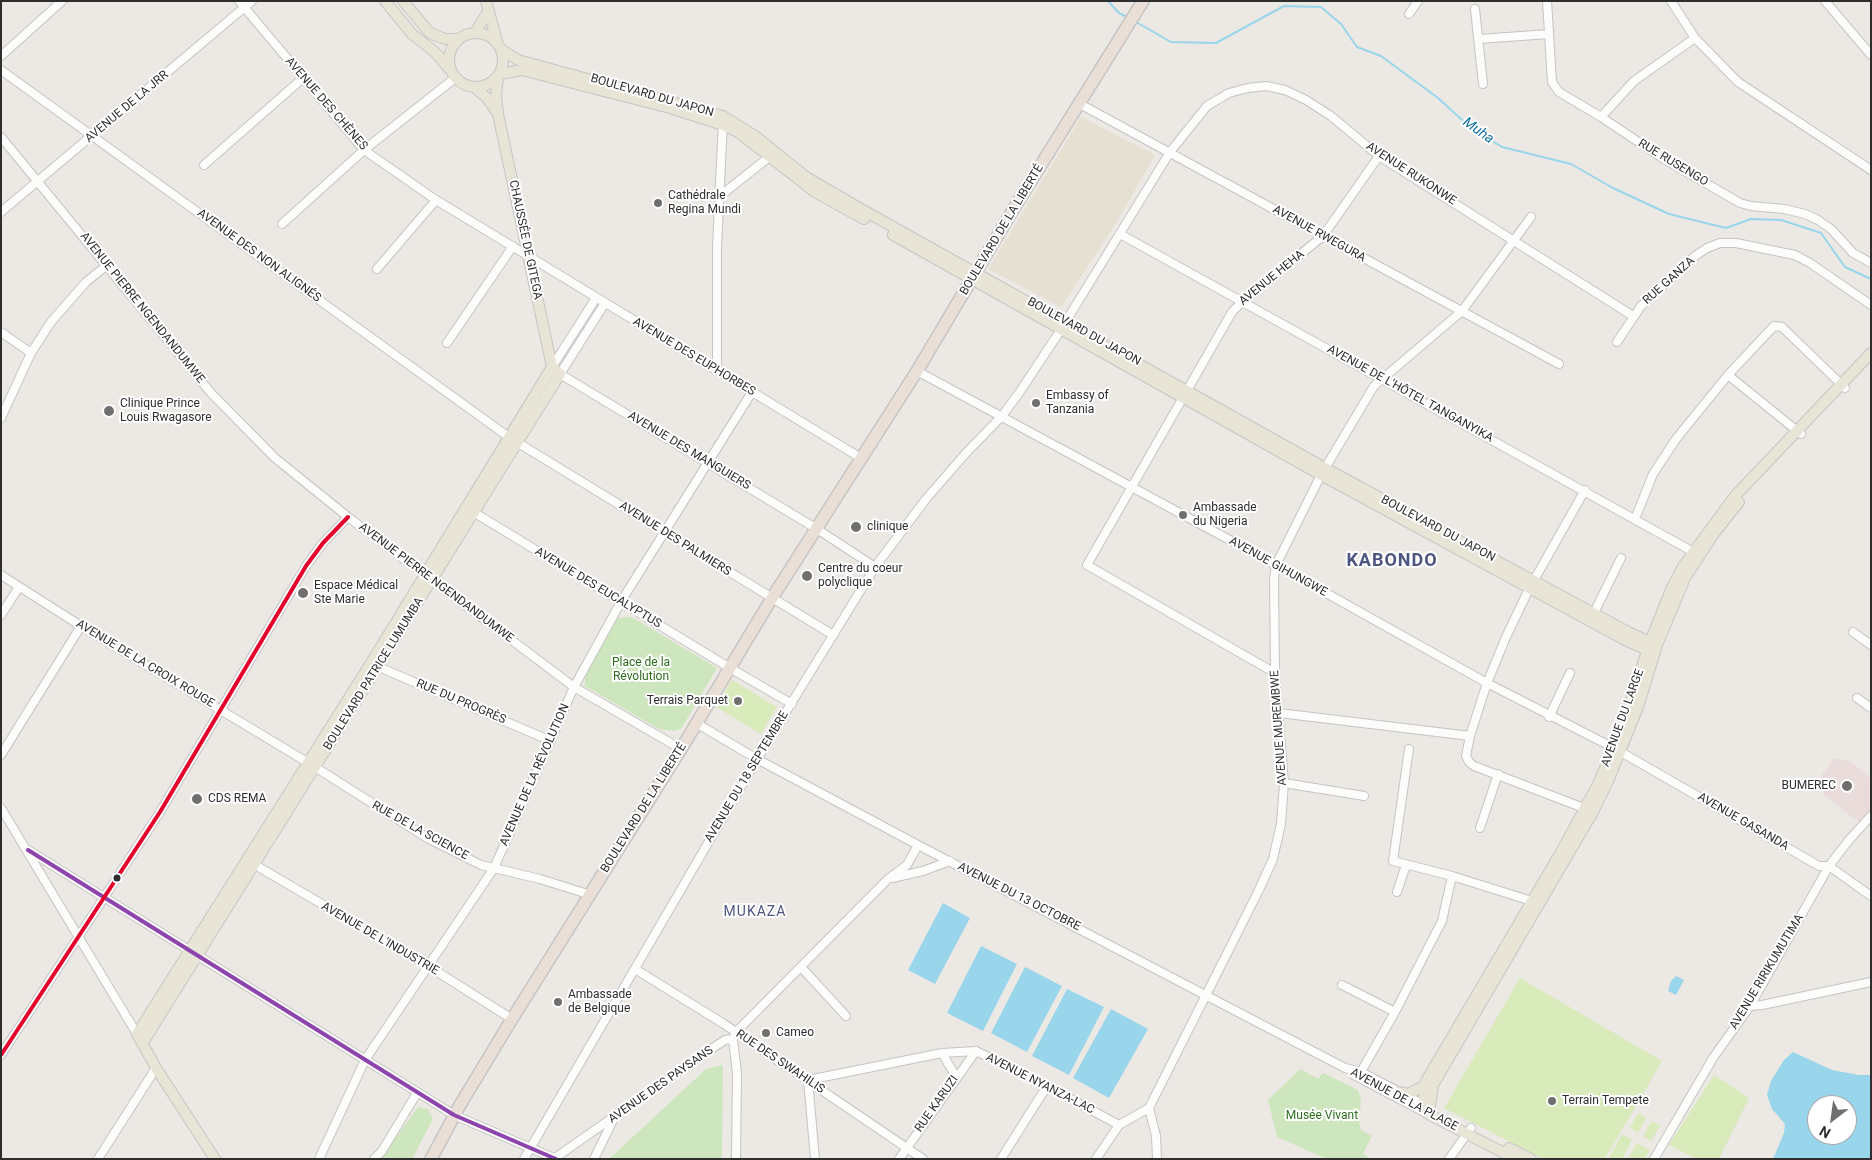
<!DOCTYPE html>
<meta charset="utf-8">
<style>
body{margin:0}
#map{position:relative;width:1872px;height:1160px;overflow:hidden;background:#ece8e4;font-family:Roboto,sans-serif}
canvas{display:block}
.frame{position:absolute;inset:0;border:2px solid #2e2e2e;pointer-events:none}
.north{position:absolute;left:1807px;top:1095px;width:50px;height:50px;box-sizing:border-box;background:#fff;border:1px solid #ababab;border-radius:50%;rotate:210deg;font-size:14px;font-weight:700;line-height:20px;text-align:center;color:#2e2e2e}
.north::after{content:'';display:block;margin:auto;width:18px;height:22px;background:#706f6e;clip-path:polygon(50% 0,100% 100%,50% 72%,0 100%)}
</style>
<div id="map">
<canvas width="1872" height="1160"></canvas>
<div class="frame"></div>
<div class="north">N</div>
</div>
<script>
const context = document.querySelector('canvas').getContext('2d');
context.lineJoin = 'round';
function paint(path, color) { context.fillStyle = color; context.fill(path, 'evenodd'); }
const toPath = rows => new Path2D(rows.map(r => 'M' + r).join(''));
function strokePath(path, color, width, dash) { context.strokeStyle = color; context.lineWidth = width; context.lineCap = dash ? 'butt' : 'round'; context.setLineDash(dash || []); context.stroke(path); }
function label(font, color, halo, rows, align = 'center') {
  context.font = font + ' Roboto,sans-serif'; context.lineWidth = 4; context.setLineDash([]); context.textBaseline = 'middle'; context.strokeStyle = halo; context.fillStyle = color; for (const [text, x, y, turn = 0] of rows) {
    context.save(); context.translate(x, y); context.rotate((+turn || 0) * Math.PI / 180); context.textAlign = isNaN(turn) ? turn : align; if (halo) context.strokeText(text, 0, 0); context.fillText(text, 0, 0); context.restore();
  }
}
const education = toPath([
 [1081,117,1155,155,1115,225,1061,307,988,269]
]);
const medical = toPath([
 [1835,758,1850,761,1871,778,1871,810,1860,823,1824,795,1821,776]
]);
const green = toPath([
 [632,617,717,668,681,729,674,731,659,729,585,686,585,673,618,618],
 [723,1065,722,1159,609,1159,706,1069],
 [1300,1069,1318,1079,1323,1073,1358,1090,1361,1100,1359,1122,1361,1130,1372,1136,1363,1154,1368,1157,1367,1159,1327,1159,1277,1137,1268,1100],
 [418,1107,428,1109,433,1119,412,1159,380,1159]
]);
const pitch = toPath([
 [732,680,777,707,761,734,716,707],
 [1520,978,1662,1061,1605,1159,1543,1159,1444,1108],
 [1714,1075,1749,1098,1719,1159,1697,1159,1669,1145],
 [1638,1113,1646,1118,1638,1133,1630,1128],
 [1652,1121,1660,1126,1651,1141,1643,1136],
 [1622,1134,1632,1140,1622,1159,1611,1159,1609,1158],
 [1637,1143,1650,1150,1645,1159,1628,1159]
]);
const water = toPath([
 [943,903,970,918,935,984,908,970],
 [981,946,1017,964,983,1031,947,1013],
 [1025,967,1062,986,1027,1052,991,1033],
 [1676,976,1684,980,1676,995,1668,991,1671,981],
 [1067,989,1104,1007,1069,1075,1032,1056],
 [1111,1009,1148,1029,1109,1098,1073,1078],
 [1793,1052,1832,1070,1859,1075,1871,1075,1871,1159,1773,1159,1784,1133,1785,1124,1772,1109,1767,1095,1771,1081,1784,1060],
 [1817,1105,1847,1105,1847,1135,1817,1135]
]);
const stream = toPath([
 [1108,1,1119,13,1127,17],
 [1136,22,1171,42,1216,43,1284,6,1321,7,1341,24,1357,47,1381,56,1438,98,1470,127,1502,147,1571,164,1613,188,1669,214,1726,228,1751,219,1781,220,1821,233,1845,267,1871,279]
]);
const minor = toPath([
 [239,1,364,150,436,200,861,458],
 [1547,1,1552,82,1559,92,1601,117,1664,159,1740,203,1751,206,1784,209,1805,214,1818,220,1831,229,1853,253,1871,263],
 [1671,1,1695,38,1738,82,1871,170],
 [1825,1,1871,55],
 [1475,9,1483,84],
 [1409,14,1418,1],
 [1479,39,1549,34],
 [1,56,62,1],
 [1,70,510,438,833,635],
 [1080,104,1559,364],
 [1601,117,1634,81,1695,38],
 [1,137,211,393,275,458,348,517,574,687,681,749],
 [204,165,303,78],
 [720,196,773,154],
 [1,212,252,1],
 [282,224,364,150,455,78],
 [1120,234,1697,554],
 [377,269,436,200],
 [605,303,560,374,817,529,875,567],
 [1,332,31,353],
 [1617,342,1641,306,1695,256,1707,248,1720,243,1736,243,1795,255,1810,263,1871,305],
 [447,343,513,246],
 [552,367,596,298],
 [717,371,717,248,723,120],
 [917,371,1276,565,1487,683,1614,748,1819,866,1829,866,1871,896],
 [1728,375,1801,434],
 [1,418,31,353,51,322,86,282,107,265],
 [1585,490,1529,589,1506,637,1487,683,1470,736,1466,756,1469,762,1474,766,1589,810],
 [470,510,730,668,792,704],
 [1635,519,1653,474,1676,439,1728,375,1774,326,1782,327,1845,388],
 [1,575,81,626,307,762,429,839,481,865,540,879,591,895],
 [1,615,19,587],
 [1592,617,1621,558],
 [1853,632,1871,645],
 [374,665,551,741],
 [1275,673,1087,565,1232,312,1243,301,1323,236,1379,156],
 [1857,698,1871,708],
 [1279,713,1470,736],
 [1549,717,1570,673],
 [696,723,757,759,918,845,1345,1068,1361,1072,1424,1105],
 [1409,749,1393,861,1452,876],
 [1,755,81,626],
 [1284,783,1364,796],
 [1,808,137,1034],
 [1480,828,1498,774],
 [28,850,454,1115,556,1159],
 [250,862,428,966,512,1019],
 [892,878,923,871,950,861],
 [1397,892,1406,865],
 [801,967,846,1016],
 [635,969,724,1024,923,1159],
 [1342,985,1395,1012],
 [1750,1006,1762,1005,1871,982],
 [733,1039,736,1032,888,879,907,865,918,845],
 [733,1039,737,1074,736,1159],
 [942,1053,956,1077],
 [1,1055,160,812,306,566,323,543,348,517],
 [1354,1075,1428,1114],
 [1358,1077,1395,1012,1442,921,1452,876,1535,902],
 [555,1158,699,1057,725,1040,733,1039],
 [98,1159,156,1068],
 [319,1159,365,1060,494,868,574,687,622,600,752,392],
 [374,1159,382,1151,417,1093],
 [524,1159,757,759,875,567,926,499,966,453,1002,416,1019,393,1060,331,1170,152,1207,106,1229,93,1248,88,1266,86,1285,90,1306,100,1331,116,1379,156,1633,316],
 [594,1159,613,1120],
 [815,1159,808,1080,942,1053,976,1051,1047,1086,1119,1125,1149,1108],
 [899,1159,976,1051],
 [1001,1159,1047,1086],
 [1096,1159,1119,1125],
 [1157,1159,1156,1136,1149,1108,1258,892,1273,859,1281,824,1284,783,1275,673,1274,578,1276,565,1321,475,1374,386,1462,311,1531,217],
 [1449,1159,1471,1128],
 [1654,1159,1713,1058,1750,1006,1829,866,1849,840,1871,816]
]);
const major = toPath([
 [385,1,412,34,435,52,449,69],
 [403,1,430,33,445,39,459,39],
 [486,1,497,41],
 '449 60a27 27 0 1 1 54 0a27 27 0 1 1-54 0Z',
 [475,33,487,13],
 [502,50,518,60,723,116,755,136,806,177,861,209,1325,468,1628,632,1657,645],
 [501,74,522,70,670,108,723,125,738,132,815,192,864,219],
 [498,78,496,95,498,114,552,367],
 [475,88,487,98,496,111],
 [893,235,1321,475,1625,640,1654,653],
 [142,1044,560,374,552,367],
 [1398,1092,1408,1094,1424,1086],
 [1430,1106,1433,1085,1593,812,1609,779,1638,707,1657,645,1685,578,1713,535,1739,502],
 [1509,1148,1531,1159],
 [215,1159,156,1068,137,1034,371,663,552,367],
 [1516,1159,1428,1114,1424,1100,1426,1081,1561,852,1598,784,1619,736,1650,642,1672,587,1684,565,1735,496,1871,353]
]);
const highway = toPath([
 [431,1159,460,1105,512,1019,681,749,772,598,917,371,1011,213,1143,1]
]);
const bus1 = toPath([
 [28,850,454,1115,556,1159]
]);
const bus2 = toPath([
 [1,1055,160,812,306,566,323,543,348,517]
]);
const markers = [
 [658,203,5,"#706f6e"],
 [1036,403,5,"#706f6e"],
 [109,411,6,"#706f6e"],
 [1183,515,5,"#706f6e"],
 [856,527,6,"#706f6e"],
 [807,576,6,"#706f6e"],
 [303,593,6,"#706f6e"],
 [738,701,5,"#706f6e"],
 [1847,786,6,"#706f6e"],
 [197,799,6,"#706f6e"],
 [117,878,4.5,"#2e2e2e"],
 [558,1002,5,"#706f6e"],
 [766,1033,5,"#706f6e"],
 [1552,1101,5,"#706f6e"]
];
const streetNames = [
 ["BOULEVARD DU JAPON",652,96,16],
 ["AVENUE DES CHÈNES",326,104,49],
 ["AVENUE DE LA JRR",127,107,-40],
 ["RUE RUSENGO",1673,163,31],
 ["AVENUE RUKONWE",1411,174,33],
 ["BOULEVARD DE LA LIBERTÉ",1002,230,-59],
 ["AVENUE RWEGURA",1319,234,29],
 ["CHAUSSÉE DE GITEGA",525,240,78],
 ["AVENUE DES NON ALIGNÉS",259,256,36],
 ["AVENUE HEHA",1272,278,-39],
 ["RUE GANZA",1669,281,-42],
 ["AVENUE PIERRE NGENDANDUMWE",142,308,51],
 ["BOULEVARD DU JAPON",1084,332,29],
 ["AVENUE DES EUPHORBES",694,357,31],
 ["AVENUE DE L'HÔTEL TANGANYIKA",1410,394,29],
 ["AVENUE DES MANGUIERS",689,451,31],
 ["BOULEVARD DU JAPON",1438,529,28],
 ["AVENUE DES PALMIERS",675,539,32],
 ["AVENUE GIHUNGWE",1278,567,29],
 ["AVENUE PIERRE NGENDANDUMWE",436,583,37],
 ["AVENUE DES EUCALYPTUS",598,588,31],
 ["AVENUE DE LA CROIX ROUGE",145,664,31],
 ["BOULEVARD PATRICE LUMUMBA",374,674,-58],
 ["RUE DU PROGRÈS",461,702,23],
 ["AVENUE DU LARGE",1623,718,-70],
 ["AVENUE MUREMBWE",1279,728,-94],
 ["AVENUE DE LA RÉVOLUTION",535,775,-66],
 ["AVENUE DU 18 SEPTEMBRE",747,777,-59],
 ["BOULEVARD DE LA LIBERTÉ",644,808,-58],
 ["AVENUE GASANDA",1743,822,30],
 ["RUE DE LA SCIENCE",420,831,29],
 ["AVENUE DU 13 OCTOBRE",1019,897,27],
 ["AVENUE DE L'INDUSTRIE",380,939,30],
 ["AVENUE RIRIKUMUTIMA",1767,972,-59],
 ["RUE DES SWAHILIS",780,1062,34],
 ["AVENUE NYANZA-LAC",1040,1084,27],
 ["AVENUE DES PAYSANS",661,1085,-35],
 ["AVENUE DE LA PLAGE",1404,1100,28],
 ["RUE KARUZI",937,1104,-55]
];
const poiNames = [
 ["Cathédrale",668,196],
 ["Regina Mundi",668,210],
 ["Embassy of",1046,396],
 ["Tanzania",1046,410],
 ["Clinique Prince",120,404],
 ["Louis Rwagasore",120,418],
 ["Ambassade",1193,508],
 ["du Nigeria",1193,522],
 ["clinique",867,527],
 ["Centre du coeur",818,569],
 ["polyclique",818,583],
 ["Espace Médical",314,586],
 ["Ste Marie",314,600],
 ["Terrais Parquet",728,701,"right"],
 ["BUMEREC",1836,786,"right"],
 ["CDS REMA",208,799],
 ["Ambassade",568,995],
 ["de Belgique",568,1009],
 ["Cameo",776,1033],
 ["Terrain Tempete",1562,1101]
];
const parkNames = [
 ["Place de la",641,663],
 ["Révolution",641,677],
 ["Musée Vivant",1322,1116]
];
const waterNames = [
 ["Muha",1478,131,35]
];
const neighbourhoodNames = [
 ["MUKAZA",755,912]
];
const districtNames = [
 ["KABONDO",1392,561]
];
paint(education, '#e6e0d3');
paint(medical, '#e9dcdb');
paint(green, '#cee6be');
paint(pitch, '#d9eabb');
paint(water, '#99d6ec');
strokePath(stream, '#99d6ec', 2);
strokePath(minor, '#c5c4c5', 10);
strokePath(major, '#c6c5c4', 12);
strokePath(highway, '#c6c5c4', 14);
strokePath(minor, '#fcfcfb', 8);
strokePath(major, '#e8e4d6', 10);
strokePath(highway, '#eadfd6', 11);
strokePath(bus1, '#8e44ad', 4);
strokePath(bus2, '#e4002b', 4);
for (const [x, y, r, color] of markers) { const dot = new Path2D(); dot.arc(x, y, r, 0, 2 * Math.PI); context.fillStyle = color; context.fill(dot); strokePath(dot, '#fff', 2); }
label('12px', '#2e2e2e', '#fff', streetNames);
label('12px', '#2e2e2e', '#fff', poiNames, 'left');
label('12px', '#2c6e1b', '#fff', parkNames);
label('italic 14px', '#0d6fa3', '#fff', waterNames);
context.letterSpacing = '1px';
label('14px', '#4d5680', '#fff', neighbourhoodNames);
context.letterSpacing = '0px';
context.letterSpacing = '1px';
label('bold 18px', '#4d5680', '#fff', districtNames);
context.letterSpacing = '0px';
</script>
